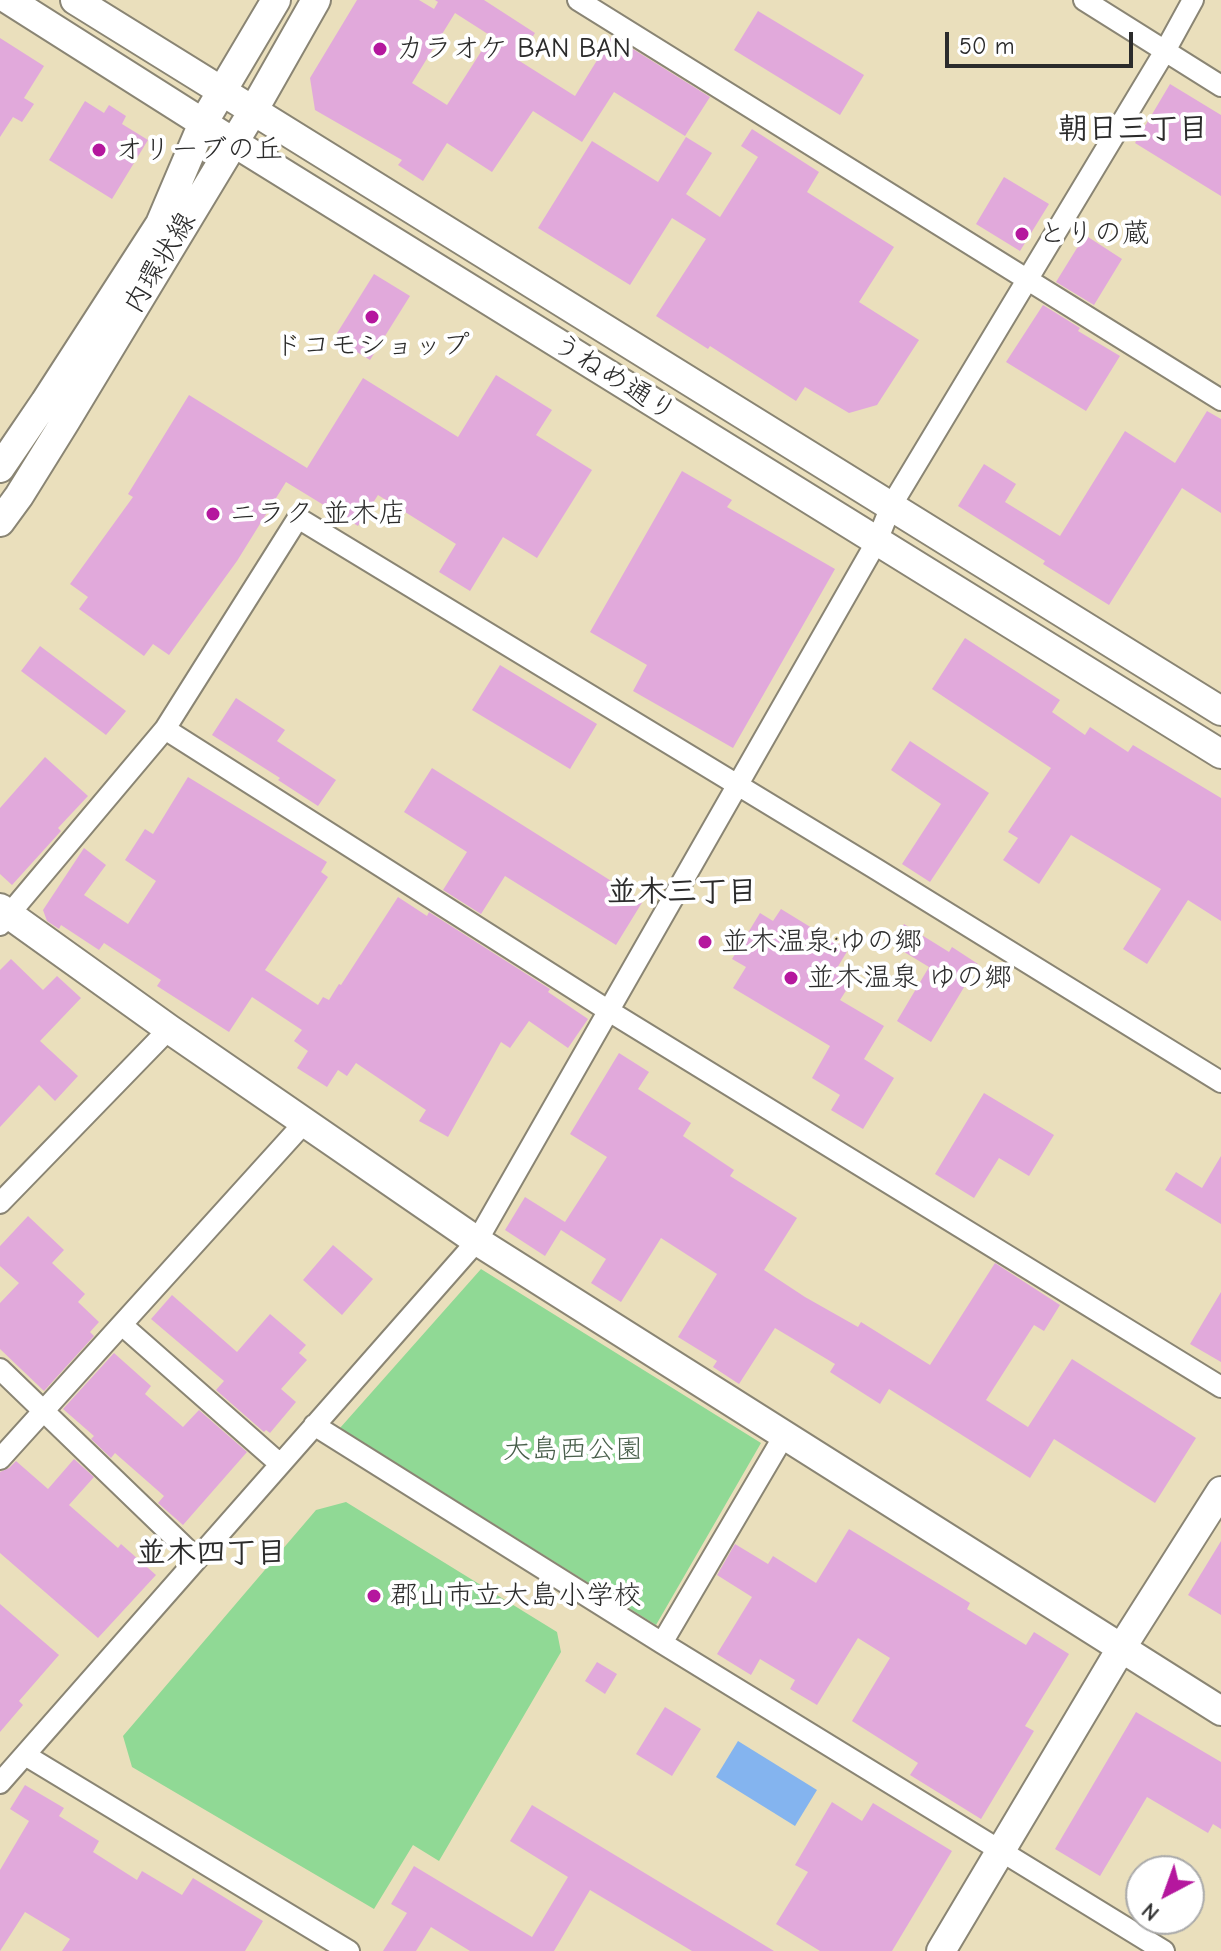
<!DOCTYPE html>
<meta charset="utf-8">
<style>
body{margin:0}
#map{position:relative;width:1221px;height:1951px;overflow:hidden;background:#eadfbc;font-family:"Comic Neue",sans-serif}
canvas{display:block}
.north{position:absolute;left:1125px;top:1855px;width:80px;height:80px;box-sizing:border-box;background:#fff;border:2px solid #aaa;border-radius:50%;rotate:221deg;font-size:22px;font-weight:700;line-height:32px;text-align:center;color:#2b2b2b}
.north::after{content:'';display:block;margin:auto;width:28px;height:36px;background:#b5179e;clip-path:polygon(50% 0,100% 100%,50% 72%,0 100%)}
.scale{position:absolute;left:945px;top:32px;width:188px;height:36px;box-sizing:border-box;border:4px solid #2b2b2b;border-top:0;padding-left:10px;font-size:24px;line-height:28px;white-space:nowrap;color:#2b2b2b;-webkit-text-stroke:6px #fff;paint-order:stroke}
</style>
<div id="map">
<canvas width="1221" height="1951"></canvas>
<div class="north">N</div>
<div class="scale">50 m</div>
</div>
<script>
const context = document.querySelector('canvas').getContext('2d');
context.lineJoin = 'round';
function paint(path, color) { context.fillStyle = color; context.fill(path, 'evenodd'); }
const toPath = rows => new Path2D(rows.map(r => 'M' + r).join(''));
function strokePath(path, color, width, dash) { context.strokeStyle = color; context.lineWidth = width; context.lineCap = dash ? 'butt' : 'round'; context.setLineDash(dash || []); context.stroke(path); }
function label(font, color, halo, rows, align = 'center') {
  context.font = font + ' "Comic Neue","Klee One",sans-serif'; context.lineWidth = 8; context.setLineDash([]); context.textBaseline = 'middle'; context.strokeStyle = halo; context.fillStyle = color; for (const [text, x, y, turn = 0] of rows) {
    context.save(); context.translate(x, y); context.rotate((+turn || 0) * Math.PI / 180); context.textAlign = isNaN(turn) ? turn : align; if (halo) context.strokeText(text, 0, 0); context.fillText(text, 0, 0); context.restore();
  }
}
const green = toPath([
 [481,1269,761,1443,656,1625,340,1428],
 [346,1502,557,1632,561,1652,439,1861,413,1845,374,1909,132,1767,123,1736,316,1510]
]);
const water = toPath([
 [738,1741,817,1790,795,1826,716,1777]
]);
const building = toPath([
 [357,0,419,0,434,9,438,2,435,0,484,0,535,33,518,60,575,96,612,36,710,97,685,136,614,92,582,142,533,111,492,172,447,143,423,181,398,165,402,160,315,110,310,78],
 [455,13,491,36,447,105,412,83],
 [758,11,864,75,840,115,734,50],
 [0,38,44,66,24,98,34,104,22,122,13,117,0,137],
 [1170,84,1221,115,1221,196,1135,143],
 [85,101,104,113,109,105,126,116,122,124,148,140,112,199,49,160],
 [752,129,819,172,807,192,894,247,859,302,919,340,877,405,849,413,805,387,796,401,710,346,708,349,656,316,706,239,672,218,630,285,538,228,592,141,658,182,686,137,712,153,686,194,720,217,758,157,741,146],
 [1004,177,1049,204,1020,251,976,224],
 [1085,235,1122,259,1094,305,1056,282],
 [374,274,410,296,370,360,334,338],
 [1043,305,1080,328,1078,331,1120,356,1086,411,1006,362],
 [496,375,552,410,536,435,592,470,537,558,503,537,470,591,439,572,456,544,378,495,358,526,286,482,237,561,169,655,153,644,144,656,79,609,88,597,70,584,133,497,128,494,189,395,307,468,363,378,458,437],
 [1207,411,1221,419,1221,513,1182,488,1109,605,1043,564,1045,561,958,506,984,464,1016,484,1005,502,1060,536,1125,431,1175,463],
 [682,471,732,500,727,507,835,569,733,748,633,691,647,665,590,632],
 [965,638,1060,700,1052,712,1085,735,1090,727,1128,752,1133,745,1221,798,1221,921,1188,900,1147,964,1123,949,1161,889,1071,835,1039,884,1003,860,1018,838,1008,832,1051,768,932,689],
 [40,646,126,711,106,735,21,671],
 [500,665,597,724,570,769,472,710],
 [236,698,285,730,277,741,336,780,318,806,278,780,280,778,212,735],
 [910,741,989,793,930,882,902,864,941,804,891,770],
 [45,757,88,796,58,828,61,831,12,885,0,874,0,808],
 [432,768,643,901,616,945,505,876,481,914,443,890,467,852,404,812],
 [188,777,327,862,321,872,328,877,265,970,318,1005,323,997,329,1000,339,984,341,985,398,897,427,916,429,912,550,989,548,992,588,1019,568,1048,529,1021,510,1048,501,1042,448,1137,419,1121,426,1110,356,1063,347,1076,338,1070,327,1087,297,1068,308,1051,294,1041,302,1030,252,997,229,1032,157,986,161,980,104,943,99,950,61,925,59,929,47,921,43,910,84,848,106,865,84,895,128,924,156,881,125,860,145,829,153,834],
 [781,909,848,950,834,973,851,983,840,1000,884,1026,864,1059,894,1078,863,1129,831,1110,840,1095,812,1078,830,1046,733,988,746,967,732,959,760,913,773,921],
 [904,924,949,952,952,947,978,964,931,1042,897,1021,929,967,891,944],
 [11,959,43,990,57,976,81,998,40,1041,78,1076,55,1101,39,1085,0,1127,0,970],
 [619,1053,649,1072,638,1089,691,1123,683,1136,734,1170,730,1176,797,1218,764,1270,805,1297,858,1327,861,1322,930,1365,995,1263,1060,1305,1044,1331,1034,1325,986,1400,1028,1427,1072,1359,1196,1438,1155,1503,1054,1439,1030,1478,889,1389,880,1404,830,1372,835,1364,775,1328,739,1384,713,1367,717,1361,678,1337,717,1274,661,1238,621,1302,591,1283,606,1259,561,1230,545,1256,505,1230,525,1197,565,1222,607,1157,570,1134],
 [984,1093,1054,1135,1029,1176,999,1158,974,1198,935,1174],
 [1221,1156,1221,1224,1165,1190,1176,1172,1202,1188],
 [28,1216,64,1250,52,1263,85,1294,78,1302,99,1322,90,1332,94,1336,44,1391,0,1349,0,1303,19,1283,0,1266,0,1246],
 [333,1245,373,1279,342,1315,303,1280],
 [1221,1292,1221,1362,1190,1344],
 [172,1295,237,1352,270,1314,306,1345,299,1353,307,1360,281,1389,296,1402,270,1433,266,1430,264,1432,216,1390,224,1381,151,1319],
 [114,1353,151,1386,145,1394,183,1427,199,1410,247,1452,183,1525,158,1503,164,1496,115,1453,111,1458,91,1439,94,1436,63,1409],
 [74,1459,94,1477,69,1505,118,1548,121,1544,156,1575,98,1638,0,1553,0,1472,9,1468,16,1461,48,1489],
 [849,1529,970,1603,967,1609,1026,1645,1034,1632,1069,1654,1025,1726,1034,1731,981,1819,910,1775,918,1763,852,1721,890,1658,858,1638,817,1705,790,1689,795,1680,760,1659,751,1675,717,1654,752,1597,717,1575,735,1544,768,1564,773,1556,816,1583],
 [1221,1541,1221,1615,1188,1595],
 [0,1604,59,1655,19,1701,23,1705,0,1732],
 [597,1662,617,1674,605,1694,585,1681],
 [665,1707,701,1729,672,1776,636,1754],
 [1136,1712,1221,1762,1221,1829,1213,1824,1208,1833,1147,1797,1100,1876,1055,1849],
 [25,1785,64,1808,59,1816,99,1841,93,1852,137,1880,142,1871,182,1895,193,1878,263,1921,245,1951,62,1951,70,1939,25,1912,0,1951,0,1870,29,1821,10,1809],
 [832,1802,862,1821,873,1803,952,1851,892,1951,820,1951,776,1924,808,1872,795,1865],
 [532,1805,774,1951,692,1951,590,1890,554,1951,470,1951,431,1927,416,1951,383,1951,407,1913,391,1904,414,1866,532,1937,568,1877,510,1841]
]);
const street = toPath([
 [578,0,1221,400],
 [1084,0,1221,86],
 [165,729,609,1011,1221,1387],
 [0,925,165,729,298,518,876,869,1221,1082],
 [0,1203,169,1029],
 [122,1325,280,1464],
 [0,1369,197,1559],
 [314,1425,662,1643,1164,1951],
 [0,1459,304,1123],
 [662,1643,785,1434],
 [25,1755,349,1951],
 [0,1783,477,1241,877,541,891,506,1165,51,1193,0]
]);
const secondary = toPath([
 [9,0,233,142,1221,754],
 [75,0,1221,711],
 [0,468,45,402,160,224,203,123,276,0],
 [0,522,19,496,65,422,253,111,316,0],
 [0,908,169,1029,477,1241,1221,1711],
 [941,1951,1122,1647,1221,1491]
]);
const markers = [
 [380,49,8,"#b5179e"],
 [99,150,8,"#b5179e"],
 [1022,234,8,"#b5179e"],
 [372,317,8,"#b5179e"],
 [213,514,8,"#b5179e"],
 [705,942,8,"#b5179e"],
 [791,978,8,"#b5179e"],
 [374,1596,8,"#b5179e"]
];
const poiNames = [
 ["カラオケ BAN BAN",396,49],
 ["オリーブの丘",115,150],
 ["とりの蔵",1038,234],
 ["ドコモショップ",372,346,"center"],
 ["ニラク 並木店",229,514],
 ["並木温泉;ゆの郷",721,942],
 ["並木温泉 ゆの郷",807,978],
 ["郡山市立大島小学校",390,1596]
];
const streetNames = [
 ["内環状線",160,263,-59],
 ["うねめ通り",614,378,32]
];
const parkNames = [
 ["大島西公園",573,1450]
];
const neighbourhoodNames = [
 ["朝日三丁目",1133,130],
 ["並木三丁目",682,893],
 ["並木四丁目",211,1554]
];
paint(green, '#90d995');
paint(water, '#84b4ef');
paint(building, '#e1a9db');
strokePath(street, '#8a8574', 24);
strokePath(secondary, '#8a8574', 32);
strokePath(street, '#fff', 20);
strokePath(secondary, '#fff', 28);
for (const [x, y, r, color] of markers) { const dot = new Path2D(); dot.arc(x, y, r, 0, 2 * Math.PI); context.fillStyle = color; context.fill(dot); strokePath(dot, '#fff', 3); }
label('28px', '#2b2b2b', '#fff', poiNames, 'left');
label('28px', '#2b2b2b', '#fff', streetNames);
label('28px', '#495f4b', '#fff', parkNames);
label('bold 30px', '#2b2b2b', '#fff', neighbourhoodNames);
</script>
